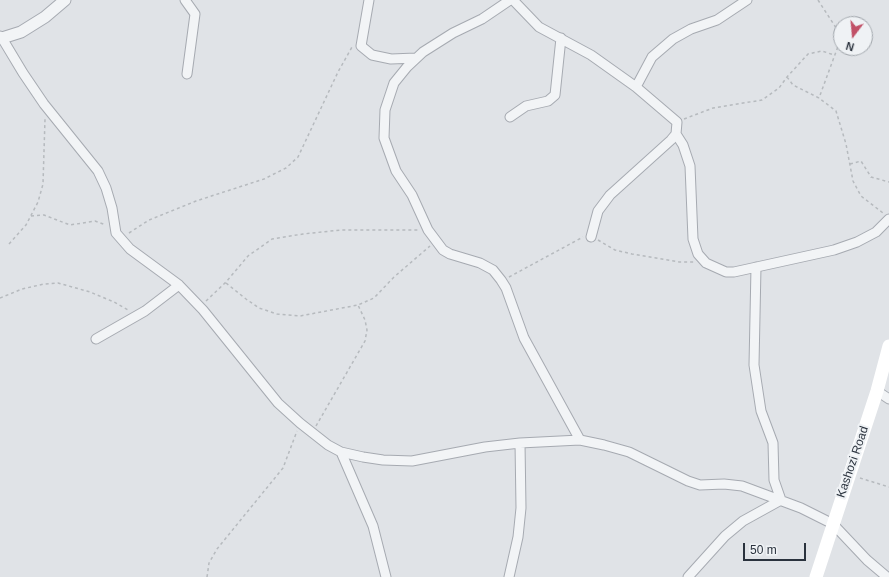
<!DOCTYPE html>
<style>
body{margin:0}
#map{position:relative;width:889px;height:577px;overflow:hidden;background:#e0e3e7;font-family:Arial,sans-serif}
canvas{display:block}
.north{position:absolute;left:833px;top:16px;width:40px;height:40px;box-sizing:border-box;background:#eff2f5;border:1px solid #a0a5ab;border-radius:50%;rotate:196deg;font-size:11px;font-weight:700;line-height:16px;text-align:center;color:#2a323d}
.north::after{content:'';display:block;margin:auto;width:14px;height:18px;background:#c15067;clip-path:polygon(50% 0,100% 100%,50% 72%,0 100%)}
.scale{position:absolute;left:743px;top:543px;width:63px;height:18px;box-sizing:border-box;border:2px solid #2a323d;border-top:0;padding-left:5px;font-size:12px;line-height:14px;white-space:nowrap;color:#2a323d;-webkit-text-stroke:3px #eff2f5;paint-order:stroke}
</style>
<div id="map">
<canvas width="889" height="577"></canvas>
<div class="north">N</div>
<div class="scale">50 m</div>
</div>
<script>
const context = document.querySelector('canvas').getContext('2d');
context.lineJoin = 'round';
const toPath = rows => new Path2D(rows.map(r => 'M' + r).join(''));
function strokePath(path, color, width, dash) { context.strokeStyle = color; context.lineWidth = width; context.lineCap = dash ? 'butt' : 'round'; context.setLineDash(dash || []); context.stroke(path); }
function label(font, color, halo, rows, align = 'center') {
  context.font = font + ' Arial,sans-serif'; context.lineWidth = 4; context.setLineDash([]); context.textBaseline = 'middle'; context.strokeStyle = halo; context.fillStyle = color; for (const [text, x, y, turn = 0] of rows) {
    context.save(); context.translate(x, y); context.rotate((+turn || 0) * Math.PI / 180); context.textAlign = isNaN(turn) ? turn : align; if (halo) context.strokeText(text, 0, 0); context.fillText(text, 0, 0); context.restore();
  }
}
const path = toPath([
 [818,0,840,34,840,41,819,98],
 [787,77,793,85,819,98,836,111,846,144,853,181,861,196,883,213],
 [684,119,713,108,762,100,779,88,787,77,808,54,822,51,834,55],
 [850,164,861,161,871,177,889,182],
 [31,216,44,215,70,225,95,221,106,225],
 [129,233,149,220,196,201,264,179,286,168,298,157,338,72,352,47],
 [598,240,615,250,632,254,679,262,694,262],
 [9,244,26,225,38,202,43,184,45,119],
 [509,277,583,237],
 [226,283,246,299,259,308,277,314,300,316,358,305,374,298,394,277,430,246],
 [0,298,22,289,44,284,58,283,90,292,114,302,130,311],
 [206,301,226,282,248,256,272,239,303,234,341,230,419,230],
 [316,426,365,341,367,330,365,320,358,305],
 [860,478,889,487],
 [207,577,209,563,217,549,283,468,297,431]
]);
const minor = toPath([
 [185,0,195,14,187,74],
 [369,0,361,46,372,55,391,59,416,58],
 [510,0,482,19,453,33,423,52,407,67,394,83,385,110,384,138,396,171,412,195,428,230,443,250,450,254,480,263,493,270,501,280,506,288,524,338,580,440],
 [513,0,539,27,591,55,636,87,677,122,676,134,671,140,610,195,598,211,591,237],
 [2,38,23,73,44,104,98,171,106,188,112,208,116,233,130,249,179,285,203,310,278,403,300,423,328,445,341,452,363,457,383,460,412,461,485,447,520,443,580,440,604,445,629,452,688,481,700,485,724,484,742,486,801,508,833,524,867,560,887,577],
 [636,87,652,57,673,39,691,29,717,20,747,0],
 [510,117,526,106,548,101,555,95,561,38],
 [676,134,683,145,690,166,693,239,698,254,706,263,726,272,734,272,834,250,857,242,876,232,889,219],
 [96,339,145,311,179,285],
 [877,391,889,399],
 [341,452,373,526,386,577],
 [509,577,518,537,521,508,520,443],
 [688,577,725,536,743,521,781,500,774,480,773,443,761,411,754,365,756,267]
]);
const tertiary = toPath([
 [0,37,2,38,21,32,45,17,65,0]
]);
const secondary = toPath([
 [816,577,877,391,889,346]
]);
const streetNames = [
 ["Kashozi Road",853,462,-71]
];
strokePath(minor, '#a6aab1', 11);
strokePath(tertiary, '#a6aab1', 13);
strokePath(path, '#b6babe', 1.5, [3, 3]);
strokePath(minor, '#f2f4f6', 9);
strokePath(tertiary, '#f2f4f6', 11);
strokePath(secondary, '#fff', 13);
label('12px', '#2a323d', '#eff2f5', streetNames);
</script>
